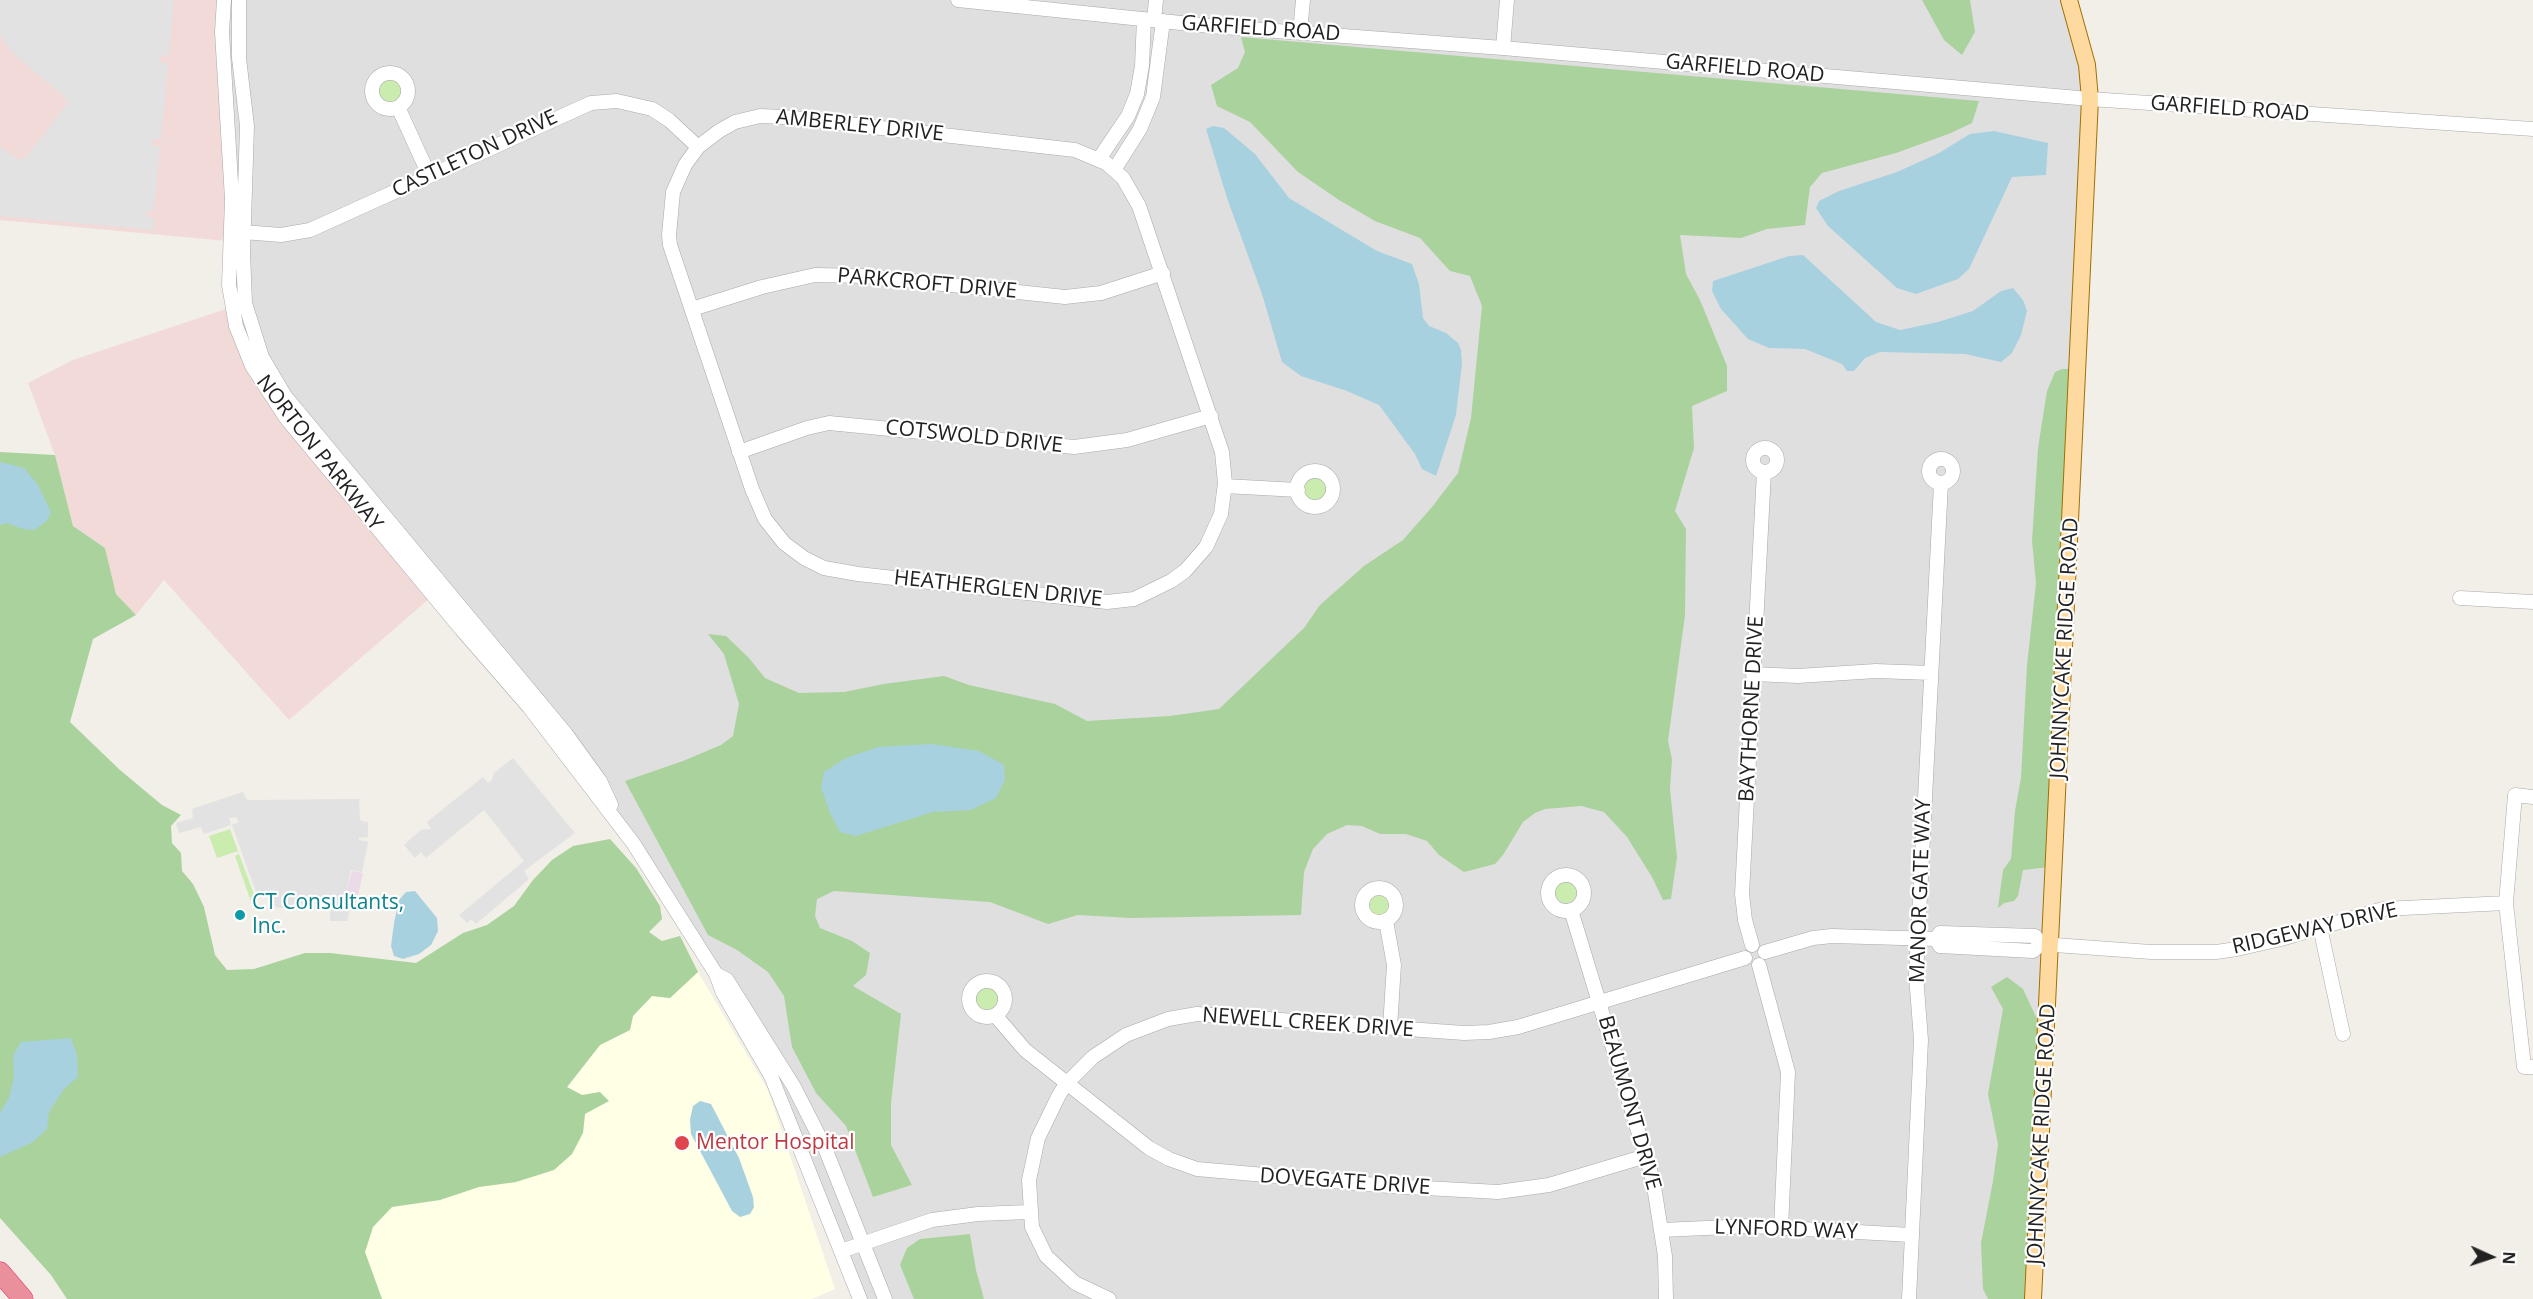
<!DOCTYPE html>
<style>
body{margin:0}
#map{position:relative;width:2533px;height:1299px;overflow:hidden;background:#f2efe8;font-family:"Open Sans",sans-serif}
canvas{display:block}
.north{position:absolute;left:2461px;top:1227px;width:60px;height:60px;-webkit-text-stroke:4px #fff;paint-order:stroke;rotate:93deg;font-size:16px;font-weight:700;line-height:24px;text-align:center;color:#222}
.north::after{content:'';display:block;margin:auto;width:21px;height:27px;background:#222;clip-path:polygon(50% 0,100% 100%,50% 72%,0 100%)}
</style>
<div id="map">
<canvas width="2533" height="1299"></canvas>
<div class="north">N</div>
</div>
<script>
const context = document.querySelector('canvas').getContext('2d');
context.lineJoin = 'round';
function paint(path, color) { context.fillStyle = color; context.fill(path, 'evenodd'); }
const toPath = rows => new Path2D(rows.map(r => 'M' + r).join(''));
function strokePath(path, color, width, dash) { context.strokeStyle = color; context.lineWidth = width; context.lineCap = dash ? 'butt' : 'round'; context.setLineDash(dash || []); context.stroke(path); }
function label(font, color, halo, rows, align = 'center') {
  context.font = font + ' "Open Sans",sans-serif'; context.lineWidth = 4.5; context.setLineDash([]); context.textBaseline = 'middle'; context.strokeStyle = halo; context.fillStyle = color; for (const [text, x, y, turn = 0] of rows) {
    context.save(); context.translate(x, y); context.rotate((+turn || 0) * Math.PI / 180); context.textAlign = isNaN(turn) ? turn : align; if (halo) context.strokeText(text, 0, 0); context.fillText(text, 0, 0); context.restore();
  }
}
const residential = toPath([
 [224,0,958,0,2090,99,2033,1299,860,1299,771,1076,633,843,387,539,236,326],
 [1034,0,2061,0,2074,36,2083,94,1101,9]
]);
const commercial = toPath([
 [0,0,217,0,227,241,0,220],
 [229,308,237,341,430,598,289,720,164,580,136,615,116,594,105,548,73,526,55,455,28,383,73,360]
]);
const industrial = toPath([
 [352,871,363,873,355,908,343,905]
]);
const education = toPath([
 [698,972,768,1090,835,1289,812,1299,382,1299,365,1252,373,1227,392,1206,440,1200,479,1187,516,1182,583,1133,585,1114,600,1092,582,1095,567,1088,600,1045,630,1030,633,1016,652,996,670,998]
]);
const grass = toPath([
 '378 91a12 12 0 1 1 24 0a12 12 0 1 1-24 0Z',
 '1303 489a13 13 0 1 1 26 0a13 13 0 1 1-26 0Z',
 [230,829,238,851,217,858,209,836],
 [239,854,259,908,254,910,235,856],
 '1555 892a11 11 0 1 1 22 0a11 11 0 1 1-22 0Z',
 '1367 904a11 11 0 1 1 22 0a11 11 0 1 1-22 0Z',
 '976 999a11 11 0 1 1 22 0a11 11 0 1 1-22 0Z'
]);
const forest = toPath([
 [1922,0,1970,0,1975,32,1962,55,1944,40],
 [1241,37,1979,101,1972,123,1951,133,1896,153,1822,173,1810,187,1805,225,1767,229,1741,238,1680,235,1686,274,1700,300,1727,366,1727,391,1692,406,1694,448,1675,511,1686,529,1685,615,1668,741,1672,759,1670,789,1677,857,1671,899,1663,900,1652,877,1627,837,1604,812,1581,806,1545,809,1535,813,1523,822,1503,855,1495,864,1464,872,1439,855,1427,841,1406,834,1380,834,1362,826,1347,825,1327,834,1313,849,1304,872,1301,915,1131,918,1078,915,1048,924,990,902,834,891,817,899,815,916,820,928,852,941,870,953,866,975,853,986,901,1014,891,1103,891,1145,912,1185,873,1197,846,1126,816,1093,792,1047,784,996,768,972,737,950,708,935,625,781,683,761,721,745,733,736,739,704,724,654,708,634,726,636,748,657,765,678,799,693,844,692,884,684,944,676,969,685,1055,704,1087,721,1170,716,1219,709,1304,628,1320,605,1364,566,1403,540,1432,507,1458,473,1471,418,1482,306,1470,276,1450,271,1420,238,1375,221,1339,200,1298,172,1250,122,1217,106,1211,85,1238,68,1245,52],
 [2062,369,2075,369,2050,867,2023,870,2018,896,2014,901,2004,903,1998,908,2003,870,2011,859,2015,811,2021,778,2027,665,2036,583,2032,541,2038,448,2047,391,2055,372],
 [0,452,55,455,73,526,105,548,116,594,136,615,93,639,70,722,120,770,162,805,181,815,171,826,172,843,181,853,182,871,193,884,204,907,215,955,227,970,254,969,305,953,330,953,416,963,463,933,487,925,514,906,533,880,552,860,573,846,610,839,636,868,660,906,662,919,649,932,662,941,680,936,698,972,670,998,652,996,633,1016,630,1030,600,1045,567,1087,582,1095,600,1092,609,1101,585,1114,583,1133,572,1154,554,1170,516,1182,479,1187,440,1200,392,1207,373,1227,365,1252,382,1299,67,1299,51,1275,0,1218],
 [2007,977,2023,989,2043,1032,2029,1189,2026,1299,1988,1299,1983,1289,1981,1243,1993,1181,1998,1144,1988,1094,2003,1009,1991,987],
 [970,1234,976,1270,984,1299,914,1299,900,1265,907,1248,920,1239]
]);
const parking = toPath([
 [0,0,174,0,169,56,162,55,160,59,161,63,168,63,161,139,153,139,152,145,160,147,154,210,146,211,148,217,154,218,154,230,0,216,0,146,17,159,25,158,67,104,65,97,18,58,4,43,0,32],
 [513,758,575,833,524,871,529,879,476,924,471,919,467,923,459,915,524,861,484,810,426,858,421,852,415,858,404,845,421,830,431,829,427,822,483,777,488,783,492,780,494,773],
 [243,792,247,800,359,799,360,818,361,821,368,822,368,837,359,838,359,840,368,842,362,872,351,870,344,903,344,907,350,910,347,921,330,921,330,913,334,905,330,897,326,896,289,909,276,907,265,893,257,895,232,825,239,822,236,817,229,818,231,825,204,834,201,827,179,833,176,823,193,818,192,809]
]);
const water = toPath([
 [1213,126,1224,128,1255,154,1289,198,1377,251,1412,264,1419,284,1423,318,1429,326,1446,333,1458,343,1461,350,1462,364,1456,415,1436,476,1422,469,1415,454,1379,405,1347,391,1301,376,1282,362,1262,294,1227,198,1206,129],
 [1994,131,2048,143,2046,175,2012,177,1969,269,1958,279,1916,294,1897,288,1828,226,1816,208,1819,201,1839,191,1897,172,1939,153,1970,134],
 [1803,255,1876,322,1900,330,1938,322,1973,311,2001,291,2013,288,2023,300,2027,311,2021,335,2012,353,2001,362,1965,354,1880,352,1865,358,1854,371,1847,371,1842,364,1805,349,1769,348,1748,339,1721,309,1712,291,1713,281,1789,256],
 [0,462,24,468,38,485,51,512,47,521,34,530,23,529,7,523,0,525],
 [932,744,979,751,1004,765,1005,780,996,798,971,810,933,812,856,836,840,832,830,813,821,787,824,772,846,758,878,747],
 [415,891,437,918,438,931,431,945,419,954,403,959,394,956,391,946,394,923,399,900,406,892],
 [71,1038,77,1055,78,1077,64,1089,49,1112,47,1129,33,1142,0,1157,0,1113,9,1098,14,1077,13,1056,21,1042],
 [700,1101,711,1104,739,1158,753,1197,754,1207,750,1214,740,1217,732,1211,691,1134,690,1120,693,1106]
]);
const minor = toPath([
 [224,0,222,32,232,199,229,285,236,326,252,366,286,418,462,630,529,707,633,843,716,974,723,993,771,1076,860,1299],
 [239,0,239,58,247,126,243,252,245,303,262,357,285,396,566,734,600,781,611,805],
 [958,0,1210,26,1503,48,2090,99,2533,129],
 [1154,20,1156,0],
 [1300,32,1303,0],
 [1503,48,1507,0],
 '372 91a18 18 0 1 1 36 0a18 18 0 1 1-36 0Z',
 [398,107,429,175],
 [760,116,784,117,1075,150,1106,163,1123,178,1139,206,1222,452,1225,483,1221,514,1206,547,1185,571,1171,581,1134,599,1107,602,858,574,824,568,804,558,784,543,765,519,752,489,670,245,669,235,673,192,685,165,698,147,719,131,735,122,760,116],
 [1099,159,1128,116,1137,94,1142,66,1144,19],
 [1114,170,1140,129,1153,97,1163,21],
 [243,232,281,235,310,230,591,103,617,101,652,109,669,120,698,147],
 [692,309,762,287,815,275,866,276,1065,297,1101,293,1163,273],
 '1753 460a12 12 0 1 1 24 0a12 12 0 1 1-24 0Z',
 [739,452,807,428,829,423,1074,447,1127,440,1211,416],
 '1929 471a12 12 0 1 1 24 0a12 12 0 1 1-24 0Z',
 '1297 489a18 18 0 1 1 36 0a18 18 0 1 1-36 0Z',
 [1225,486,1298,490],
 [2460,598,2533,602],
 [1753,674,1798,676,1876,671,1931,673],
 [2533,797,2515,795,2506,903,2524,1067,2533,1067],
 '1548 893a18 18 0 1 1 36 0a18 18 0 1 1-36 0Z',
 '1362 905a17 17 0 1 1 34 0a17 17 0 1 1-34 0Z',
 [1571,910,1653,1180,1665,1256,1666,1299],
 [1386,921,1394,965,1390,1027],
 [2320,927,2343,1034],
 [2041,944,2151,952,2216,952,2237,949,2281,939,2383,909,2506,903],
 [1752,945,1745,920,1742,894,1764,472],
 [1765,952,1813,938,1832,936,1936,939,1940,946,2033,951,2041,944,2035,936,1940,933,1936,939],
 [1759,965,1788,1072,1781,1228],
 [716,974,727,980,794,1087,825,1148,885,1299],
 '969 999a18 18 0 1 1 36 0a18 18 0 1 1-36 0Z',
 [995,1015,1025,1050,1149,1148,1169,1159,1197,1169,1389,1186,1498,1192,1549,1185,1646,1156],
 [1662,1230,1750,1226,1911,1235],
 [841,1251,932,1220,978,1214,1029,1212],
 [1109,1299,1075,1283,1046,1256,1032,1227,1029,1180,1038,1138,1059,1095,1066,1084,1093,1057,1126,1035,1168,1019,1197,1014,1464,1033,1489,1032,1518,1027,1745,958],
 [1909,1299,1921,1040,1916,975,1941,483]
]);
const major = toPath([
 [2033,1299,2090,99,2087,65,2069,0]
]);
const highway = toPath([
 [0,1272,23,1299]
]);
const markers = [
 [240,915,6,"#0f9aa8"],
 [682,1143,8,"#e0444e"]
];
const streetNames = [
 ["GARFIELD ROAD",1261,29,4],
 ["GARFIELD ROAD",1745,69,5],
 ["GARFIELD ROAD",2230,109,4],
 ["AMBERLEY DRIVE",860,126,6],
 ["CASTLETON DRIVE",475,154,-25],
 ["PARKCROFT DRIVE",927,284,5],
 ["COTSWOLD DRIVE",974,437,6],
 ["NORTON PARKWAY",319,453,52],
 ["HEATHERGLEN DRIVE",998,589,6],
 ["JOHNNYCAKE RIDGE ROAD",2065,648,-87],
 ["BAYTHORNE DRIVE",1752,709,-87],
 ["MANOR GATE WAY",1921,891,-88],
 ["RIDGEWAY DRIVE",2315,929,-13],
 ["NEWELL CREEK DRIVE",1308,1023,4],
 ["BEAUMONT DRIVE",1629,1103,74],
 ["JOHNNYCAKE RIDGE ROAD",2042,1134,-87],
 ["DOVEGATE DRIVE",1345,1182,4],
 ["LYNFORD WAY",1786,1230,2]
];
const cultureNames = [
 ["CT Consultants,",252,903],
 ["Inc.",252,927]
];
const healthNames = [
 ["Mentor Hospital",696,1143]
];
paint(residential, '#e0dfdf');
paint(commercial, '#f2dad8');
paint(industrial, '#ebdae7');
paint(education, '#feffe4');
paint(grass, '#caecae');
paint(forest, '#aad29c');
paint(parking, '#e2e2e2');
paint(water, '#a8d1e0');
strokePath(minor, '#a9a9a9', 15);
strokePath(major, '#9f7100', 18);
strokePath(highway, '#e1255d', 21);
strokePath(minor, '#fff', 14);
strokePath(major, '#fedaa1', 16);
strokePath(highway, '#ea8f9c', 20);
for (const [x, y, r, color] of markers) { const dot = new Path2D(); dot.arc(x, y, r, 0, 2 * Math.PI); context.fillStyle = color; context.fill(dot); strokePath(dot, '#fff', 2); }
label('21px', '#222', '#fff', streetNames);
label('21px', '#0d838f', '#fff', cultureNames, 'left');
label('21px', '#be3a42', '#fff', healthNames, 'left');
</script>
